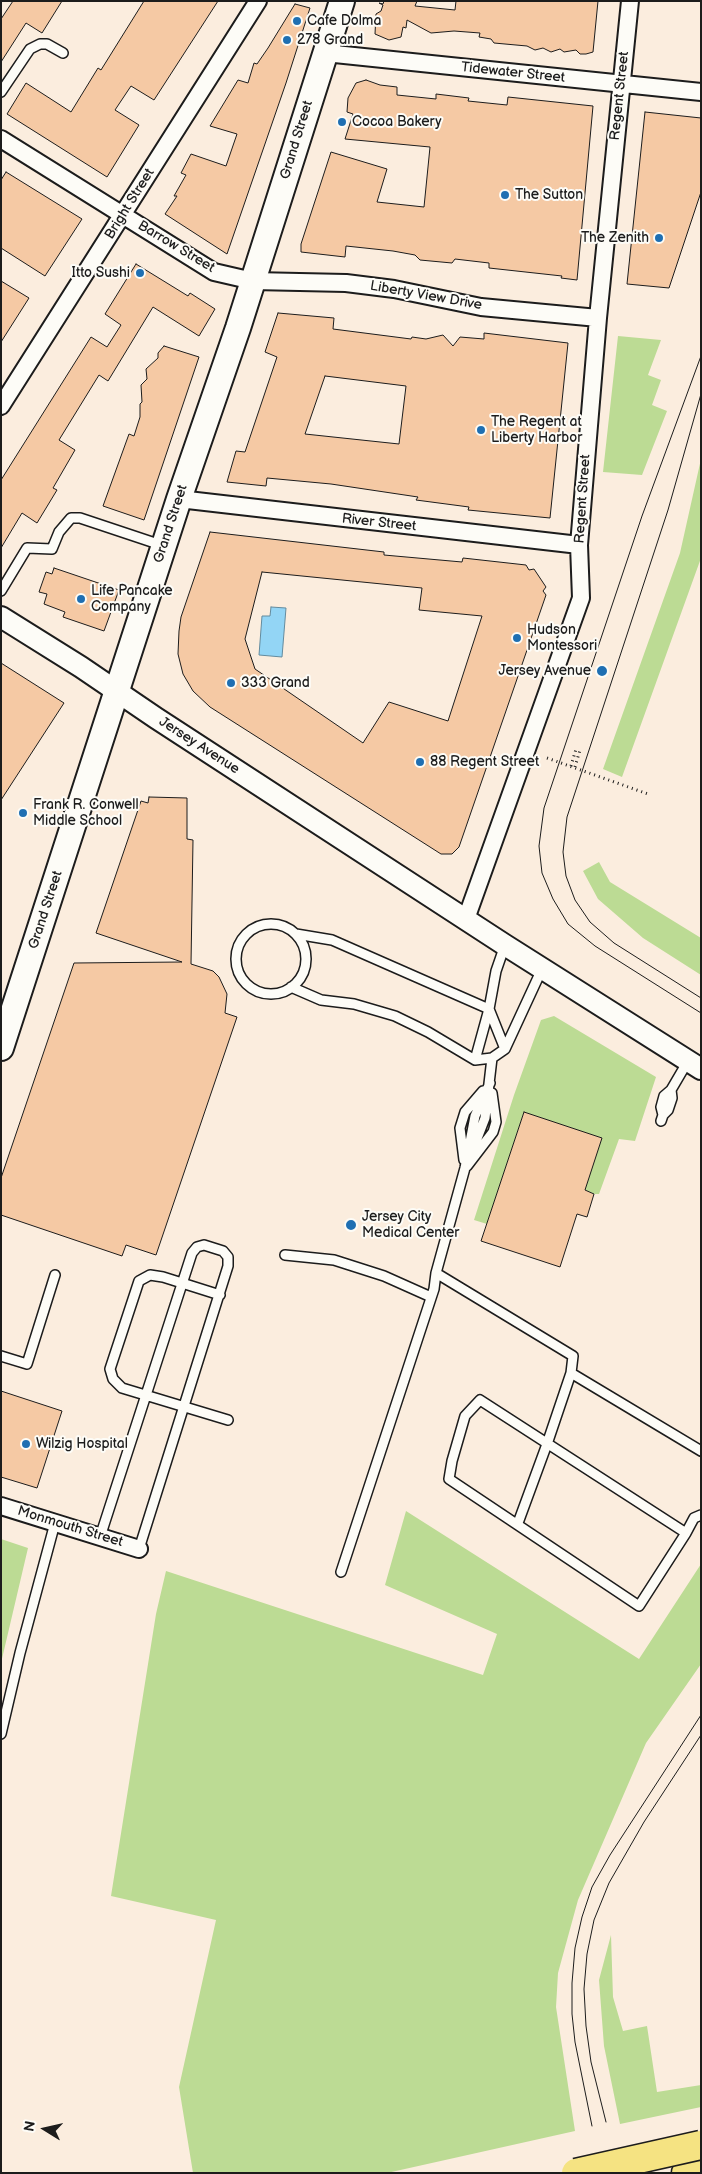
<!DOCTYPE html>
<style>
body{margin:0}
#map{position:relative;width:702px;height:2174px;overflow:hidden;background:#fbedde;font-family:"Balsamiq Sans",sans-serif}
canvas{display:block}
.frame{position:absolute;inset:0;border:2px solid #1c1c1c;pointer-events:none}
.north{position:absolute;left:20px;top:2104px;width:50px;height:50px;-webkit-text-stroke:4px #fdfcf7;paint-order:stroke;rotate:280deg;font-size:14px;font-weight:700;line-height:20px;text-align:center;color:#1c1c1c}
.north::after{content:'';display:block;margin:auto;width:18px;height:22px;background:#1c1c1c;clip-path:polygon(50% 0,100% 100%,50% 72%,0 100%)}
</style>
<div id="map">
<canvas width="702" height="2174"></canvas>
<div class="frame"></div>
<div class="north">N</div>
</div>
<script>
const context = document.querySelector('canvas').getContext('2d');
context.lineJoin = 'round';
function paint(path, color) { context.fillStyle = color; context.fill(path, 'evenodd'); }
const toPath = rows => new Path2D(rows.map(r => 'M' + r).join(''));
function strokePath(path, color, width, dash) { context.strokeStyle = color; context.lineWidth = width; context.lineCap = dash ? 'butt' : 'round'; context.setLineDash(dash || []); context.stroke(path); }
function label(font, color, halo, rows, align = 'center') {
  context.font = font + ' "Balsamiq Sans",sans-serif'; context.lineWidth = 4; context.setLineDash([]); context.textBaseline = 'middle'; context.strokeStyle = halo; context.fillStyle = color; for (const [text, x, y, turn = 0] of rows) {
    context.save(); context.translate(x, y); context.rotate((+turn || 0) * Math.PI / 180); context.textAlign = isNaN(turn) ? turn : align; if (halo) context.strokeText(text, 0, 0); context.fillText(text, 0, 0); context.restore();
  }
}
const green = toPath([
 [618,336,661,340,648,375,661,380,652,405,667,411,642,475,603,472],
 [701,459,701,558,622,777,603,769,680,553],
 [599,862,610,882,701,938,701,975,643,938,598,899,583,871],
 [554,1016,656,1077,635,1141,619,1139,599,1194,594,1194,585,1190,524,1112,487,1224,474,1220,514,1095,541,1020],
 [406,1511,639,1659,701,1564,701,1664,646,1743,578,1900,558,1973,556,2007,575,2131,387,2173,193,2173,179,2087,216,1920,111,1896,156,1614,166,1571,483,1675,497,1634,385,1585],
 [1,1539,28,1548,1,1663],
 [611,1935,613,1997,623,2031,647,2026,657,2092,701,2085,701,2107,620,2124,604,2046,599,1980]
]);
const water = toPath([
 [271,607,286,608,282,657,259,655,262,616,270,616,271,607]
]);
const building = toPath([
 [13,1,62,1,42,33,26,23,1,62,1,19,13,1],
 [144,1,218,1,154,100,131,86,115,110,139,125,107,177,7,114,26,83,71,112,98,68,101,70,144,1],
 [384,1,417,1,415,6,455,10,456,1,598,1,593,52,586,54,580,54,576,50,564,52,560,49,551,52,543,48,535,50,527,46,494,43,491,39,479,37,480,33,454,31,431,33,407,20,406,28,403,27,401,37,389,40,375,34,376,14,381,11,383,5,379,3,383,4,384,1],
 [295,4,310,8,286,83,227,254,165,214,177,196,174,196,186,175,181,173,191,154,226,166,237,134,210,126,238,80,248,83,254,63,257,64,268,48,295,4],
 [366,80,380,85,397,87,397,95,436,99,436,94,469,98,468,101,507,105,508,97,593,106,577,280,561,278,562,276,489,268,489,263,455,259,452,263,420,260,415,255,393,251,346,246,345,257,301,252,301,244,331,152,387,169,377,202,424,207,430,147,345,139,353,114,347,112,348,98,356,83,366,80],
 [645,112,701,118,701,192,669,288,627,284,645,112],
 [6,172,82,219,45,276,1,248,1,180,6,172],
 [136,264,188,296,190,293,215,309,199,336,153,307,108,381,99,375,59,440,75,450,53,488,57,490,37,523,22,513,1,548,1,480,91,337,107,347,121,325,105,314,136,264],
 [1,281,29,298,1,342,1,281],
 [278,313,334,318,333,329,411,339,412,337,426,339,443,335,453,346,460,337,484,339,484,333,568,343,550,518,468,510,469,507,416,500,418,497,331,484,267,478,266,486,227,482,236,451,245,452,277,357,265,352,278,313],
 [325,376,406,386,399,444,305,434,325,376],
 [164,346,199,357,144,520,103,506,129,434,134,436,140,417,140,404,142,402,141,385,147,379,146,369,158,358,158,353,164,346],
 [210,532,384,552,384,555,462,562,463,558,526,565,529,570,534,569,546,587,543,591,546,595,459,847,452,854,441,854,210,707,193,691,183,674,178,654,179,631,181,617,210,532],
 [262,572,422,588,419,610,482,616,448,721,389,702,363,743,255,669,245,639,262,572],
 [54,568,119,590,104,631,63,617,65,612,44,604,47,594,39,592,46,572,52,574,54,568],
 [1,663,64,703,1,800,1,663],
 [149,797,187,798,187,839,193,840,191,964,213,971,219,977,227,994,225,1013,237,1017,156,1255,126,1245,122,1256,1,1215,1,1178,74,963,182,962,96,933,141,801,148,803,149,797],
 [524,1112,602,1138,585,1190,594,1194,587,1217,577,1214,560,1267,481,1241,524,1112],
 [1,1391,62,1411,37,1488,1,1477,1,1391]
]);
const path = toPath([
 [547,758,648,794],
 [571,766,576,749],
 [575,767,580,750]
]);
const service = toPath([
 [1,92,30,49,40,44,47,44,63,53],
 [1,591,27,548,52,549,59,532,71,518,80,518,164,546],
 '236 959a35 35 0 1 1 70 0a35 35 0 1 1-70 0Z',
 [296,934,332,940,489,1009,505,1049],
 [291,987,321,1000,354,1004,395,1016,428,1032,475,1060,492,1058,505,1049,542,969],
 [475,1060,489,1009,496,971,505,945],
 [663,1115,661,1107,664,1096,671,1090,688,1061],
 [661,1121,663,1115,668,1110,672,1098,671,1090],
 [473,1149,485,1118,492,1058],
 [464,1160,460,1128,465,1112,483,1091],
 [467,1166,493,1132,496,1122,492,1093],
 [285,1255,334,1260,384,1276,431,1297],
 [436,1273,573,1356,571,1373,547,1444,518,1523],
 [220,1295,163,1277,150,1275,139,1281,110,1369,113,1379,122,1388,228,1420],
 [1,1356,27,1364,55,1275],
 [571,1373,701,1451],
 [686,1533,480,1400,465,1416,452,1461,449,1479,639,1606,686,1533,694,1518,701,1515],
 [100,1537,192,1253,197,1247,204,1245,223,1251,228,1257,228,1266,139,1549],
 [341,1572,434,1289,436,1273,465,1168,475,1116,490,1083],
 [1,1734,20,1653,55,1523]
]);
const minor = toPath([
 [325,53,701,92],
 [1,139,214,272,253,281,346,283,394,289,481,307,598,318],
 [1,406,258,1],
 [179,499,579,545],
 [466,919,581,598,579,545,598,318,630,1],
 [1,1506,139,1549]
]);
const tertiary = toPath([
 [1,617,81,667,156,718,505,945,701,1069]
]);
const secondary = toPath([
 [1,1048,179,499,238,328,342,1]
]);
const motorway = toPath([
 [686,2173,701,2170]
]);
const tram = toPath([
 [701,356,642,516,544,808,539,846,542,873,553,899,568,924,595,946,701,1013],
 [701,394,668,510,567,817,563,852,566,876,575,900,590,922,614,943,701,998],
 [606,2122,591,2062,586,2026,584,1989,587,1954,594,1920,609,1883,644,1822,701,1735],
 [592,2126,575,2042,572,2014,572,1983,575,1948,582,1917,592,1887,610,1855,701,1715]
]);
const motorwayBridge = toPath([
 [576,2173,701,2145]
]);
const markers = [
 [297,21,5,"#1f6fb2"],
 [287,40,5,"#1f6fb2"],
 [342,122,5,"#1f6fb2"],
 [505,195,5,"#1f6fb2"],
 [659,238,5,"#1f6fb2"],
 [140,273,5,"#1f6fb2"],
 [481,430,5,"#1f6fb2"],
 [81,599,5,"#1f6fb2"],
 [517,638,5,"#1f6fb2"],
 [602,671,6,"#1f6fb2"],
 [231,683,5,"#1f6fb2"],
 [420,762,5,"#1f6fb2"],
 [23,813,5,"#1f6fb2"],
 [351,1225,6,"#1f6fb2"],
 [26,1444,5,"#1f6fb2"]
];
const poiNames = [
 ["Cafe Dolma",307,21],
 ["278 Grand",297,40],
 ["Cocoa Bakery",352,122],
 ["The Sutton",515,195],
 ["The Zenith",649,238,"right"],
 ["Itto Sushi",130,273,"right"],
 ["The Regent at",491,422],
 ["Liberty Harbor",491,438],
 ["Life Pancake",91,591],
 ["Company",91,607],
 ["Hudson",527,630],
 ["Montessori",527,646],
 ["Jersey Avenue",591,671,"right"],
 ["333 Grand",241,683],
 ["88 Regent Street",430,762],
 ["Frank R. Conwell",33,805],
 ["Middle School",33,821],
 ["Jersey City",362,1217],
 ["Medical Center",362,1233],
 ["Wilzig Hospital",36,1444]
];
const streetNames = [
 ["Tidewater Street",513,73,6],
 ["Regent Street",620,96,-84],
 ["Grand Street",297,140,-73],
 ["Bright Street",130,204,-58],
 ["Barrow Street",176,247,31],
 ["Liberty View Drive",426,296,10],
 ["Regent Street",583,499,-86],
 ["River Street",379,523,6],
 ["Grand Street",171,524,-72],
 ["Jersey Avenue",199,746,33],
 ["Grand Street",46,910,-72],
 ["Monmouth Street",70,1527,17]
];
paint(green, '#bcdb94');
paint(water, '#93d5f5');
strokePath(water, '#638b9e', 1);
paint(building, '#f5c9a4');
strokePath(building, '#1c1c1c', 1);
strokePath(service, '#1c1c1c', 12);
strokePath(minor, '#1c1c1c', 20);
strokePath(tertiary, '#1c1c1c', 24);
strokePath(secondary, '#1c1c1c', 28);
strokePath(motorway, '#1c1c1c', 31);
strokePath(path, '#1c1c1c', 3, [1, 4]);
strokePath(service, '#fdfcf7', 9);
strokePath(minor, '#fdfcf7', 16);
strokePath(tertiary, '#fdfcf7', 20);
strokePath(secondary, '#fdfcf7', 24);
strokePath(motorway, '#f5e382', 28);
strokePath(tram, '#1c1c1c', 1);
strokePath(motorwayBridge, '#1c1c1c', 31, []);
strokePath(motorwayBridge, '#f5e382', 28);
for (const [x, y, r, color] of markers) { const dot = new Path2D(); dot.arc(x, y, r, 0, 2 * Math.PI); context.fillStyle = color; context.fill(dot); strokePath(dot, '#fdfcf7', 2); }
label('14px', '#1c1c1c', '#fdfcf7', poiNames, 'left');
label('14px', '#1c1c1c', '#fdfcf7', streetNames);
</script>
